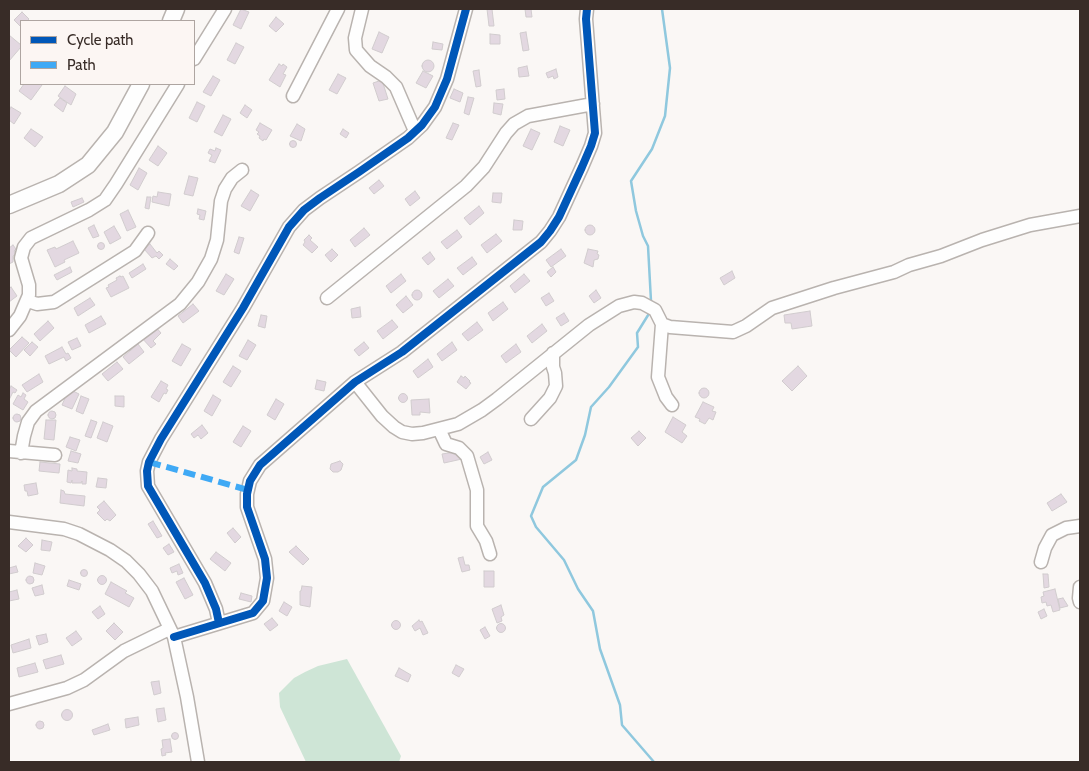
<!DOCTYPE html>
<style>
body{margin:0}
#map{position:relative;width:1089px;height:771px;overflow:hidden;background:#faf7f5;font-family:Cabin,sans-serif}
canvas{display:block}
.frame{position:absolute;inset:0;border:10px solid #382c27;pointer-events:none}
.legend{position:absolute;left:20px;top:20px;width:175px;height:65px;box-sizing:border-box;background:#fcf6f3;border:1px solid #aea5a1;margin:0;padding:6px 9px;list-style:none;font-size:15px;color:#382c27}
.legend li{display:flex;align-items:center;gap:10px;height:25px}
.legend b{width:25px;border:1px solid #aea5a1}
</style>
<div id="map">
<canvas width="1089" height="771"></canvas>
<div class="frame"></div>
<ul class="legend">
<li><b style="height:6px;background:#0057b8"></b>Cycle path</li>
<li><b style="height:6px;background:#3fa9f5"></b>Path</li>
</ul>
</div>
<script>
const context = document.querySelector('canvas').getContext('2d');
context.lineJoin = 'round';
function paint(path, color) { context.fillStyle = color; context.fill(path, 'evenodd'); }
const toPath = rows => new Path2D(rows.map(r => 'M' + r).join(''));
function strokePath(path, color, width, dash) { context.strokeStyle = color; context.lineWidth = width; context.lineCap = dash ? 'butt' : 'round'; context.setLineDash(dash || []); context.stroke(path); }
const green = toPath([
 [347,659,401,756,399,762,306,762,280,707,279,693,294,678,305,672,318,666]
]);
const stream = toPath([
 [651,301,648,246,643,236,636,211,631,181,652,149,665,116,670,68,662,9],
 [650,312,637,333,638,347,609,387,591,407,585,435,576,460,543,487,531,516,536,527,564,560,578,589,593,611,600,649,620,705,622,725,654,762]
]);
const building = toPath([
 [241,9,249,12,241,29,233,25,241,9],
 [487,9,492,9,494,26,489,26,487,9],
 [525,9,531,9,532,17,526,17,525,9],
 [22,12,29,19,27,21,21,21,21,27,14,20,22,12],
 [276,17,284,24,276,32,269,26,276,17],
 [379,32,389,37,382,53,372,49,379,32],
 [526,32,529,50,523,51,520,33,526,32],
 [490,34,500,35,500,44,490,44,490,34],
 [9,35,21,45,21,47,9,61,9,35],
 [433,42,443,44,442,50,432,49,433,42],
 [236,43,244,47,235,64,227,60,236,43],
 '422 66a6 6 0 1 1 12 0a6 6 0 1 1-12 0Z',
 [279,64,282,66,283,64,287,67,283,74,286,75,280,87,269,80,279,64],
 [527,66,529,76,519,77,518,68,527,66],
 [556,69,558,77,554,79,553,76,548,78,546,73,556,69],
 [479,70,481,86,476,87,473,71,479,70],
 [423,71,433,76,426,88,416,83,423,71],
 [338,74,346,78,337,94,329,90,338,74],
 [213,76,220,80,211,96,203,92,213,76],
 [382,80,388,99,379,101,373,83,382,80],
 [24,84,40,84,42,85,31,100,19,91,24,84],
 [65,86,76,94,71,105,58,96,65,86],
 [454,89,463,93,460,102,450,98,454,89],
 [504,89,505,99,497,100,496,90,504,89],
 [468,97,474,98,469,115,464,113,468,97],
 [60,98,67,103,63,112,54,105,60,98],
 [197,102,205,106,197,122,189,118,197,102],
 [494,103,503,104,501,115,493,113,494,103],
 [245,105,252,110,247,118,240,113,245,105],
 [11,107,21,113,14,124,9,120,9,111,11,107],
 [223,115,231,119,222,136,214,132,223,115],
 [260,123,272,130,266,140,264,139,263,141,259,138,260,136,257,134,259,132,256,130,260,123],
 [453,123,459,125,452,140,446,138,453,123],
 [297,124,305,129,301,141,290,136,297,124],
 [560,126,570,130,563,146,554,142,560,126],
 [31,129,43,137,35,147,24,138,31,129],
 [343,129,349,133,346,138,340,134,343,129],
 [531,129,540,133,532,150,523,146,531,129],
 '289.5 144a3.5 3.5 0 1 1 7 0a3.5 3.5 0 1 1-7 0Z',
 [158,146,167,153,158,166,149,160,158,146],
 [216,148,221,150,215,163,209,161,212,155,208,153,210,149,215,151,216,148],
 [139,168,147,173,138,190,130,185,139,168],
 [189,176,198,178,193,196,184,194,189,176],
 [379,180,384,186,374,194,369,188,379,180],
 [251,190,259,195,250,211,241,206,251,190],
 [415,191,420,198,410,206,405,199,415,191],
 [158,192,171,194,169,206,152,202,153,196,157,197,158,192],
 [493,193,502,193,501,203,492,202,493,193],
 [147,197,151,197,149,209,145,208,147,197],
 [82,198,84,202,73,207,71,202,82,198],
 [479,206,484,213,470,225,464,218,479,206],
 [198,209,206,211,204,220,199,219,200,215,197,214,198,209],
 [128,210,136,227,127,231,120,214,128,210],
 [514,220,523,221,522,230,513,230,514,220],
 '585 230a5 5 0 1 1 10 0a5 5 0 1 1-10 0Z',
 [94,225,99,236,93,238,88,228,94,225],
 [114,226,121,238,110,244,104,232,114,226],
 [364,228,370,235,355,247,350,240,364,228],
 [457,230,462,237,447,249,441,242,457,230],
 [496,234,502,241,487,253,481,245,496,234],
 [309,235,312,238,310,240,318,247,312,253,303,245,305,242,304,240,309,235],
 [239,237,244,238,239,254,234,252,239,237],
 [73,241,79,253,64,260,65,262,55,267,47,250,55,247,56,249,73,241],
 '97.5 246a3.5 3.5 0 1 1 7 0a3.5 3.5 0 1 1-7 0Z',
 [150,244,157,253,159,251,163,255,159,259,156,256,152,258,144,249,150,244],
 [13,245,16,249,14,251,16,254,13,256,13,262,9,264,9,248,13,245],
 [332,249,338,255,331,262,325,255,332,249],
 [561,249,566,256,551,267,546,260,561,249],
 [588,249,598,251,597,254,599,255,598,259,594,260,593,267,584,263,588,249],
 [430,252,435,259,428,265,422,258,430,252],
 [472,257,477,264,463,275,457,268,472,257],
 [170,259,178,266,174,270,166,264,170,259],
 [143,264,146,269,132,278,129,273,143,264],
 [70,267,72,272,57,280,54,275,70,267],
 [553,267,556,272,551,277,547,272,553,267],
 [732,271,735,278,724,285,720,278,732,271],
 [226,274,234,279,224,295,216,291,226,274],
 [401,274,406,281,391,293,386,286,401,274],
 [524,274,530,281,515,293,510,286,524,274],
 [120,276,121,277,123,276,129,288,111,297,106,288,109,287,108,285,117,280,116,278,120,276],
 [448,279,454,286,439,298,433,291,448,279],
 [11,287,17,296,9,302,9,289,11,287],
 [596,290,601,298,594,303,589,296,596,290],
 '412 295a5 5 0 1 1 10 0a5 5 0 1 1-10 0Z',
 [549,293,554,301,546,306,541,298,549,293],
 [406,296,413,305,403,313,396,305,406,296],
 [90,298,95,305,78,316,74,308,90,298],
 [503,302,508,309,493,321,488,313,503,302],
 [193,304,199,311,183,323,178,316,193,304],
 [360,307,361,317,352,318,351,309,360,307],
 [810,311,812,326,792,329,791,323,785,323,784,315,810,311],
 [564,313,569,321,561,326,556,318,564,313],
 [261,315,267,316,265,328,258,326,261,315],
 [101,316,106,324,89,333,85,325,101,316],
 [392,320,398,327,383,339,377,331,392,320],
 [48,321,54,328,40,341,34,334,48,321],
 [477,322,483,330,468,341,462,334,477,322],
 [542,324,547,331,532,343,527,336,542,324],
 [154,325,161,333,153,341,156,344,151,348,141,337,154,325],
 [22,337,29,343,16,357,9,350,22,337],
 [77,338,81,346,72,350,68,342,77,338],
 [248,340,256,345,247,360,239,356,248,340],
 [32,342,38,347,30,356,24,350,32,342],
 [364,342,369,348,359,356,354,350,364,342],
 [452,342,457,350,442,361,437,354,452,342],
 [138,344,144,352,129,364,123,357,138,344],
 [182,344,191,349,181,366,172,361,182,344],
 [516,344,521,352,506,363,501,356,516,344],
 [62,347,66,354,68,353,71,358,66,361,64,357,49,364,45,356,62,347],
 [428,359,433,367,418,378,413,371,428,359],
 [117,362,123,369,108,381,102,374,117,362],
 [233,366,241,371,231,387,223,382,233,366],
 [798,366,807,376,792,391,782,381,798,366],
 [39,374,43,382,27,392,22,385,39,374],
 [461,376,464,378,465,376,470,381,469,382,471,383,466,389,457,382,461,376],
 [317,380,326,382,324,391,315,389,317,380],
 [161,381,168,385,166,389,168,390,166,394,164,393,159,402,151,397,161,381],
 [11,386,17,390,15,393,13,392,9,400,9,390,11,386],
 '699 393a5 5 0 1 1 10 0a5 5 0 1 1-10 0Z',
 [69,389,79,394,72,409,62,405,69,389],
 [23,393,26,395,24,399,28,402,23,410,13,404,18,395,21,397,23,393],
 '398.5 398a4.5 4.5 0 1 1 9 0a4.5 4.5 0 1 1-9 0Z',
 [213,395,221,400,212,416,204,411,213,395],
 [81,396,89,399,83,414,76,411,81,396],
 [115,396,124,396,124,407,115,406,115,396],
 [276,399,284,404,275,420,267,415,276,399],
 [429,399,430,413,420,412,420,415,412,415,411,400,429,399],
 [703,402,714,407,712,411,716,412,713,420,709,418,705,424,699,421,700,419,695,417,703,402],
 '48 415a4 4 0 1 1 8 0a4 4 0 1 1-8 0Z',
 '13 418a4 4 0 1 1 8 0a4 4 0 1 1-8 0Z',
 [673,417,686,425,682,432,687,436,682,443,665,432,673,417],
 [46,420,56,420,54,440,44,439,46,420],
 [91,420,97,422,91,438,85,436,91,420],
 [103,422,113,426,107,442,97,438,103,422],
 [202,425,208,433,201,439,198,435,194,438,191,434,202,425],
 [243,426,251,431,241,447,233,442,243,426],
 [639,431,646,438,638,446,631,438,639,431],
 [70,437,80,440,76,451,66,447,70,437],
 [71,451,81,454,78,463,68,461,71,451],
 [461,451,462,459,444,463,442,454,461,451],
 [488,452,492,460,484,464,480,457,488,452],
 [340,461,343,464,341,470,338,472,333,472,330,469,331,464,340,461],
 [40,462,60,464,59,473,39,471,40,462],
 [72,468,77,469,77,471,87,472,86,484,82,484,82,481,81,483,72,483,72,480,71,483,67,482,68,470,72,471,72,468],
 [98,478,107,479,106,488,96,487,98,478],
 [36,483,38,494,28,496,27,491,25,491,24,485,36,483],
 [61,490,64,491,65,494,85,496,84,506,60,503,61,490],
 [1061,494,1067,502,1052,511,1047,503,1061,494],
 [104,501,116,515,110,521,107,519,105,521,97,513,100,510,97,507,104,501],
 [153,521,162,536,157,538,148,524,153,521],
 [233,528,241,537,235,543,227,533,233,528],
 [26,538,33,545,26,552,18,546,26,538],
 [42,540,52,542,50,551,41,550,42,540],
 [169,544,174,552,168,555,163,548,169,544],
 [296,546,309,559,303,565,289,552,296,546],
 [216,552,231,563,225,571,210,559,216,552],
 [463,557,465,565,469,565,470,570,462,572,458,558,463,557],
 [35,563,45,566,42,575,33,573,35,563],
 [179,564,183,573,178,575,177,571,172,573,170,568,179,564],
 [16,566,18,572,9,574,9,568,16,566],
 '80.5 573a3.5 3.5 0 1 1 7 0a3.5 3.5 0 1 1-7 0Z',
 [484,571,494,571,494,587,484,587,484,571],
 [1043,574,1048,574,1049,587,1044,588,1043,574],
 '97.5 580a4.5 4.5 0 1 1 9 0a4.5 4.5 0 1 1-9 0Z',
 '26 580a4 4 0 1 1 8 0a4 4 0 1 1-8 0Z',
 [184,578,193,595,185,599,176,582,184,578],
 [69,580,81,584,79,590,67,586,69,580],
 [111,582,127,591,125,593,134,598,129,607,105,594,111,582],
 [42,585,44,594,35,596,32,588,42,585],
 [302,586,312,587,310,607,300,605,300,591,301,591,302,586],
 [1055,589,1060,610,1053,612,1051,605,1047,606,1046,602,1042,603,1041,597,1044,596,1043,592,1055,589],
 [17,590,19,599,9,601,9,592,17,590],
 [241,593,252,596,251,602,239,599,241,593],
 [1063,598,1068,606,1060,608,1058,599,1063,598],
 [284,602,292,607,287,616,279,611,284,602],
 [501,605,504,615,501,617,502,621,497,623,492,609,501,605],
 [100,606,105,614,98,619,92,612,100,606],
 [1044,609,1047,616,1041,619,1038,612,1044,609],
 [272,618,278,625,270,631,264,624,272,618],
 [419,620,420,622,422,621,428,633,423,635,420,628,415,631,412,626,419,620],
 '391.5 625a4.5 4.5 0 1 1 9 0a4.5 4.5 0 1 1-9 0Z',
 [114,623,123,632,115,640,106,631,114,623],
 '496.5 628a4.5 4.5 0 1 1 9 0a4.5 4.5 0 1 1-9 0Z',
 [485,627,490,636,485,639,480,630,485,627],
 [76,631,82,639,72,646,66,638,76,631],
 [46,634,48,642,39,645,36,636,46,634],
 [29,639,31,648,13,653,11,645,29,639],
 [61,655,64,664,46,669,43,660,61,655],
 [35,663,38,672,19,677,17,668,35,663],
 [456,665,464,669,459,677,452,673,456,665],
 [399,668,411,675,408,682,395,676,399,668],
 [159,681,161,693,154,695,151,682,159,681],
 [164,708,166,720,158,722,156,709,164,708],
 '61.5 715a5.5 5.5 0 1 1 11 0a5.5 5.5 0 1 1-11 0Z',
 [138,717,139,725,126,728,125,719,138,717],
 '36 725a4 4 0 1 1 8 0a4 4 0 1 1-8 0Z',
 [108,724,110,730,94,735,92,730,108,724],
 '171.5 736a3.5 3.5 0 1 1 7 0a3.5 3.5 0 1 1-7 0Z',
 [170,739,172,752,165,753,166,755,162,756,161,749,163,748,162,740,170,739]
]);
const minor = toPath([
 [362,9,355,38,356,50,370,66,386,77,396,87,415,131],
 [194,59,225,9],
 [293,96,338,9],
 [327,298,466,186,484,167,506,133,514,124,528,116,593,104],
 [28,301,37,304,54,302,135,251,148,233],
 [662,324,670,327,733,332,746,326,772,308,834,288,894,272,909,265,941,256,982,240,1030,225,1080,216],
 [9,330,20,316,29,295,29,285,21,258,24,247,31,238,89,210,105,200,116,184,178,84],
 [355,382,382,416,394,427,402,432,412,434,423,433,458,424,482,410,497,399,589,325,619,306,634,302,642,303,655,310,662,324,658,377,666,397,672,405],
 [531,419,550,398,556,386,555,373,553,367,553,353],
 [439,429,446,444,459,448,467,456,477,490,477,526,486,541,490,554],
 [9,451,55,455],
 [21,453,24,436,28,422,36,411,180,304,198,282,211,259,217,240,221,201,225,189,232,178,242,170],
 [9,522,64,529,79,534,110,550,126,561,139,574,152,591,174,637,187,697,198,762],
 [1041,562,1045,548,1052,535,1066,528,1080,526],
 [1080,587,1079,598,1080,602],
 [219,623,216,609,205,583,148,486,147,471,149,462,161,439,243,308,289,227,304,210,320,198,359,172,408,138,422,125,435,107,447,79,466,9],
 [174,637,253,613,263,601,267,578,265,559,247,507,247,494,250,481,260,465,355,382,402,352,541,242,550,231,559,217,582,167,591,146,595,133,586,19,587,9],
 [9,704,67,688,84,680,124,651,169,629]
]);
const major = toPath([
 [171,21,176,9],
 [9,205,59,184,88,165,115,132,141,84]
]);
const quiet = toPath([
 [149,462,248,490]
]);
const cycleway = toPath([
 [219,623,216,609,205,583,148,486,147,471,149,462,161,439,243,308,289,227,304,210,320,198,359,172,408,138,422,125,435,107,447,79,466,9],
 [174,637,253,613,263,601,267,578,265,559,247,507,247,494,250,481,260,465,355,382,402,352,541,242,550,231,559,217,582,167,591,146,595,133,586,19,587,9]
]);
paint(green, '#cee5d6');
strokePath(stream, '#8fc8de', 2.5);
paint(building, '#e3d8e1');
strokePath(building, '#d1ccce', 1);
strokePath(minor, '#b9b3af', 15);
strokePath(major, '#b9b3af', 19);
strokePath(minor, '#fefefe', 12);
strokePath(major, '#fefefe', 16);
strokePath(quiet, '#3fa9f5', 6, [12, 6]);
strokePath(cycleway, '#0057b8', 8);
</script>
